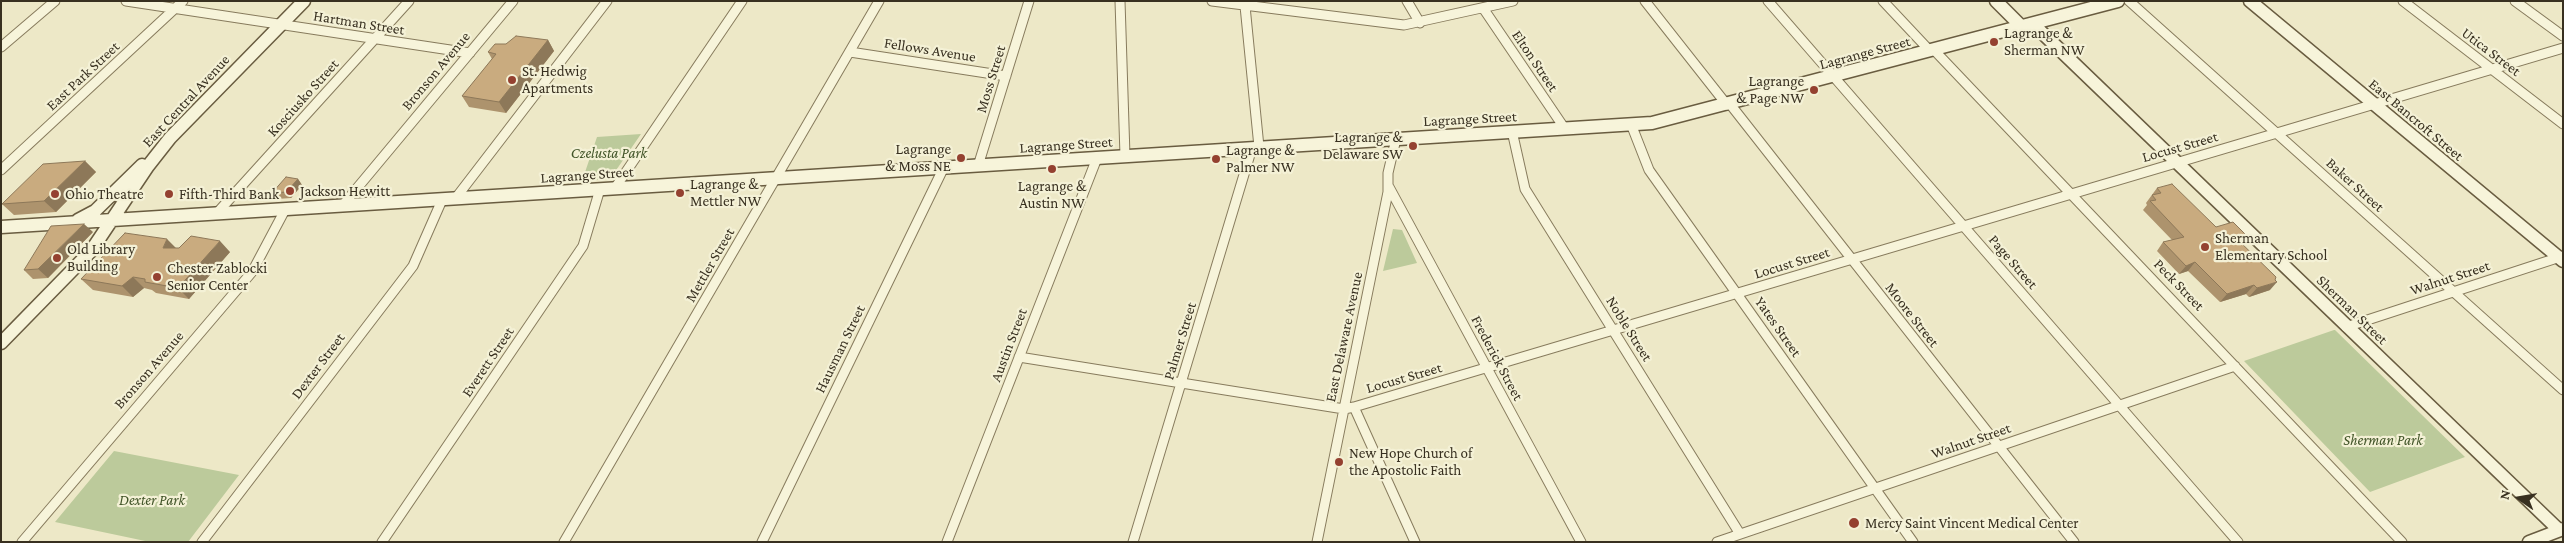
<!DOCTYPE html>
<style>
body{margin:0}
#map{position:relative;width:2564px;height:543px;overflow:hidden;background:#ede8c7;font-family:"Crimson Pro",serif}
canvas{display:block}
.frame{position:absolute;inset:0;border:2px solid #383020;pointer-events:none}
.north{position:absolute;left:2494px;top:473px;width:50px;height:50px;-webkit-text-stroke:4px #f4f1d6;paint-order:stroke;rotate:283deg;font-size:14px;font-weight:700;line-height:20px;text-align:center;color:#383020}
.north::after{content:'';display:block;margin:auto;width:18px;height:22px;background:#383020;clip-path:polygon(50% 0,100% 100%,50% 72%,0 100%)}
</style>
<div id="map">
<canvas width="2564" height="543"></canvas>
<div class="frame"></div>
<div class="north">N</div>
</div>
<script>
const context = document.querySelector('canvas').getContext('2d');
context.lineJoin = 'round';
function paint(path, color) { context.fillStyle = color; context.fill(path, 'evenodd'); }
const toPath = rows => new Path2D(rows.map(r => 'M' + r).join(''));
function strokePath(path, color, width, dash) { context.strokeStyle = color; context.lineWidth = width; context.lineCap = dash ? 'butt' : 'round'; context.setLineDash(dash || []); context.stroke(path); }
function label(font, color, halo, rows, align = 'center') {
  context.font = font + ' "Crimson Pro",serif'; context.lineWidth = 4.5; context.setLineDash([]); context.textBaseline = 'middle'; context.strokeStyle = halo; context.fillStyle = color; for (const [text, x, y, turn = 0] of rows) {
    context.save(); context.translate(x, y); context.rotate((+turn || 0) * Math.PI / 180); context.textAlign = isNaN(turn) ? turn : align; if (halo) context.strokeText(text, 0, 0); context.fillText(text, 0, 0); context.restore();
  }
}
const green = toPath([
 [641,134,610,179,582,181,597,137],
 [1393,229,1402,230,1417,263,1383,271],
 [2334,330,2335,330,2465,457,2370,492,2244,361],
 [114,451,239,475,188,542,150,542,55,522]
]);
const street = toPath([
 [126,1,470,53],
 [1120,1,1125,156],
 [1212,1,1404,25,1513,1],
 [1407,1,1420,23],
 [1645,1,1727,105],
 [1768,1,2238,542],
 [1883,1,1930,51],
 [2129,1,2563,390],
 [2403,1,2563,124],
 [2515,1,2563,36],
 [1245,6,1259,147],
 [1483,8,1565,129],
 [1,47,55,1],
 [1934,50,2402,542],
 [850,52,1006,76],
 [1730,104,2074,542],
 [1631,124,1649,170,1913,542],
 [1512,131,1525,189,1740,534],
 [978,166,1029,1],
 [1,170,183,1],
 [1389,187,1581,542],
 [615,188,742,1],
 [455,199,607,1],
 [343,205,513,1],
 [217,213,409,1],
 [2346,327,2563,256],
 [1019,357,1344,409,1354,407,2563,48],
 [1354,407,1415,542],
 [22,542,252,272,286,208],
 [202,542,413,266,442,200],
 [382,542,583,246,600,189],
 [564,542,879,1],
 [762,542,944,167],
 [947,542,1097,158],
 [1133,542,1252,148],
 [1317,542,1388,192,1388,173,1396,139],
 [1717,542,2235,366]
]);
const secondary = toPath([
 [1996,1,2022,27],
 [2250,1,2563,261],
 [2033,24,2559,530],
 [78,220,95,211,142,165],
 [1,227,1652,123,2118,1],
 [1,343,91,251,148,166,170,138,304,1],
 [2529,542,2563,529]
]);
const wall = toPath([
 [548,40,554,51,506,113,469,107,462,96,492,59,488,52,506,44],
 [85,161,96,172,56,212,14,215,2,204],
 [298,179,302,185,291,198,277,199,272,193],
 [2157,188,2241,243,2270,290,2249,297,2246,294,2220,302,2188,271,2179,274,2157,251,2163,242,2172,240,2143,210,2147,205,2146,203],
 [93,232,48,278,33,279,24,270],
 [176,248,230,252,189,299,156,293,152,290,144,288,133,297,93,290,81,279]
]);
const shadedWall = toPath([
 [548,40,554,51,506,113,499,102],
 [85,161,96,172,56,212,44,201],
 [298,179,302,185,291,198,286,192],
 [84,224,93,232,48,278,38,269],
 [2247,236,2240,244,2236,238],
 [167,239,178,250,163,248],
 [220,241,230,252,189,299,178,288],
 [2195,262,2188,271,2179,274,2186,266],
 [133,277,144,288,133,297,122,286],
 [2277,282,2270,290,2249,297,2257,288],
 [2254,285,2246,294,2220,302,2227,294]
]);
const building = toPath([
 [516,36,548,40,499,102,462,96,496,54,488,52,495,44,506,44,516,36],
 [85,161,44,201,2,204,43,164,85,161],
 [286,177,298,179,286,192,272,193,286,177],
 [2172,184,2216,227,2233,222,2247,236,2236,238,2276,277,2275,280,2277,282,2257,288,2254,285,2227,294,2195,262,2186,266,2163,242,2184,237,2150,201,2156,200,2152,195,2161,193,2157,188,2172,184],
 [84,224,38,269,24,270,51,226,84,224],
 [125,233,167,239,163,248,179,248,191,236,220,241,178,288,145,282,145,279,133,277,122,286,81,279,125,233]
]);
const markers = [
 [1994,42,5,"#944130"],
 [512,80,5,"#944130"],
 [1814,90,5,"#944130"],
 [1413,146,5,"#944130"],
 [961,158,5,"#944130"],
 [1216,159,5,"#944130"],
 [1052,169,5,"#944130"],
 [290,191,5,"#944130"],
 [680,193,5,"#944130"],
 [55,194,5,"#944130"],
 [169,194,5,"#944130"],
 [2205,247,5,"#944130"],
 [57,258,5,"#944130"],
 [157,277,5,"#944130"],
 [1339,462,5,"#944130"],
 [1854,523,6,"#944130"]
];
const streetNames = [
 ["Hartman Street",359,23,9],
 ["Fellows Avenue",930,50,9],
 ["Utica Street",2491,52,37],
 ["Lagrange Street",1865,53,-15],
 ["Elton Street",1535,61,56],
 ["Bronson Avenue",436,71,-50],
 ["East Park Street",83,76,-43],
 ["Moss Street",991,79,-73],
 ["Kosciusko Street",303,98,-48],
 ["East Central Avenue",186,101,-47],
 ["Lagrange Street",1470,119,-3],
 ["East Bancroft Street",2416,120,40],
 ["Lagrange Street",1066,145,-4],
 ["Locust Street",2180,147,-16],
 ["Lagrange Street",587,175,-4],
 ["Baker Street",2355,185,42],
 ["Page Street",2013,262,49],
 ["Locust Street",1792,263,-17],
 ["Mettler Street",710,265,-60],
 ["Walnut Street",2450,278,-18],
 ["Peck Street",2179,285,46],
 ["Sherman Street",2352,310,44],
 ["Moore Street",1912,315,52],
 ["Yates Street",1778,327,55],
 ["Noble Street",1629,329,58],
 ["East Delaware Avenue",1344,337,-78],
 ["Palmer Street",1180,341,-73],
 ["Austin Street",1009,345,-69],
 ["Hausman Street",840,349,-64],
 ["Frederick Street",1497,358,62],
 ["Everett Street",488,362,-56],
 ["Dexter Street",318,366,-53],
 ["Bronson Avenue",149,370,-49],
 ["Locust Street",1404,378,-16],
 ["Walnut Street",1971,441,-19]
];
const poiNames = [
 ["Lagrange &",2004,33],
 ["Sherman NW",2004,50],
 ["St. Hedwig",522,71],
 ["Apartments",522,88],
 ["Lagrange",1804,81,"right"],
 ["& Page NW",1804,98,"right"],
 ["Lagrange &",1403,137,"right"],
 ["Delaware SW",1403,154,"right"],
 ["Lagrange",951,149,"right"],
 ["& Moss NE",951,166,"right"],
 ["Lagrange &",1226,150],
 ["Palmer NW",1226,167],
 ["Lagrange &",690,184],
 ["Mettler NW",690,201],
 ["Lagrange &",1052,186,"center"],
 ["Austin NW",1052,203,"center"],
 ["Jackson Hewitt",300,191],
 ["Ohio Theatre",65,194],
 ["Fifth-Third Bank",179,194],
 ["Sherman",2215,238],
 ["Elementary School",2215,255],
 ["Old Library",67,249],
 ["Building",67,266],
 ["Chester Zablocki",167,268],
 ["Senior Center",167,285],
 ["New Hope Church of",1349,453],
 ["the Apostolic Faith",1349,470],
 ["Mercy Saint Vincent Medical Center",1865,523]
];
const parkNames = [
 ["Czelusta Park",609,153],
 ["Sherman Park",2383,440],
 ["Dexter Park",152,500]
];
paint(green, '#bcca9b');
strokePath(street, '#877b5d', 11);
strokePath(secondary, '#695c40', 15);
strokePath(street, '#f7f4da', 9);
strokePath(secondary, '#f7f4da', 12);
paint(wall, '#ad936d');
paint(shadedWall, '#8d7859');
paint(building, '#c9ab7f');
strokePath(building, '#8d7859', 1);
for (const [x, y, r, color] of markers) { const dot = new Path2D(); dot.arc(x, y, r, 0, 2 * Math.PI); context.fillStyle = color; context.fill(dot); strokePath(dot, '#f4f1d6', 2); }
label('15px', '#383020', '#f4f1d6', streetNames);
label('15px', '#383020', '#f4f1d6', poiNames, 'left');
label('italic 15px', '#415428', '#f4f1d6', parkNames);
</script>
